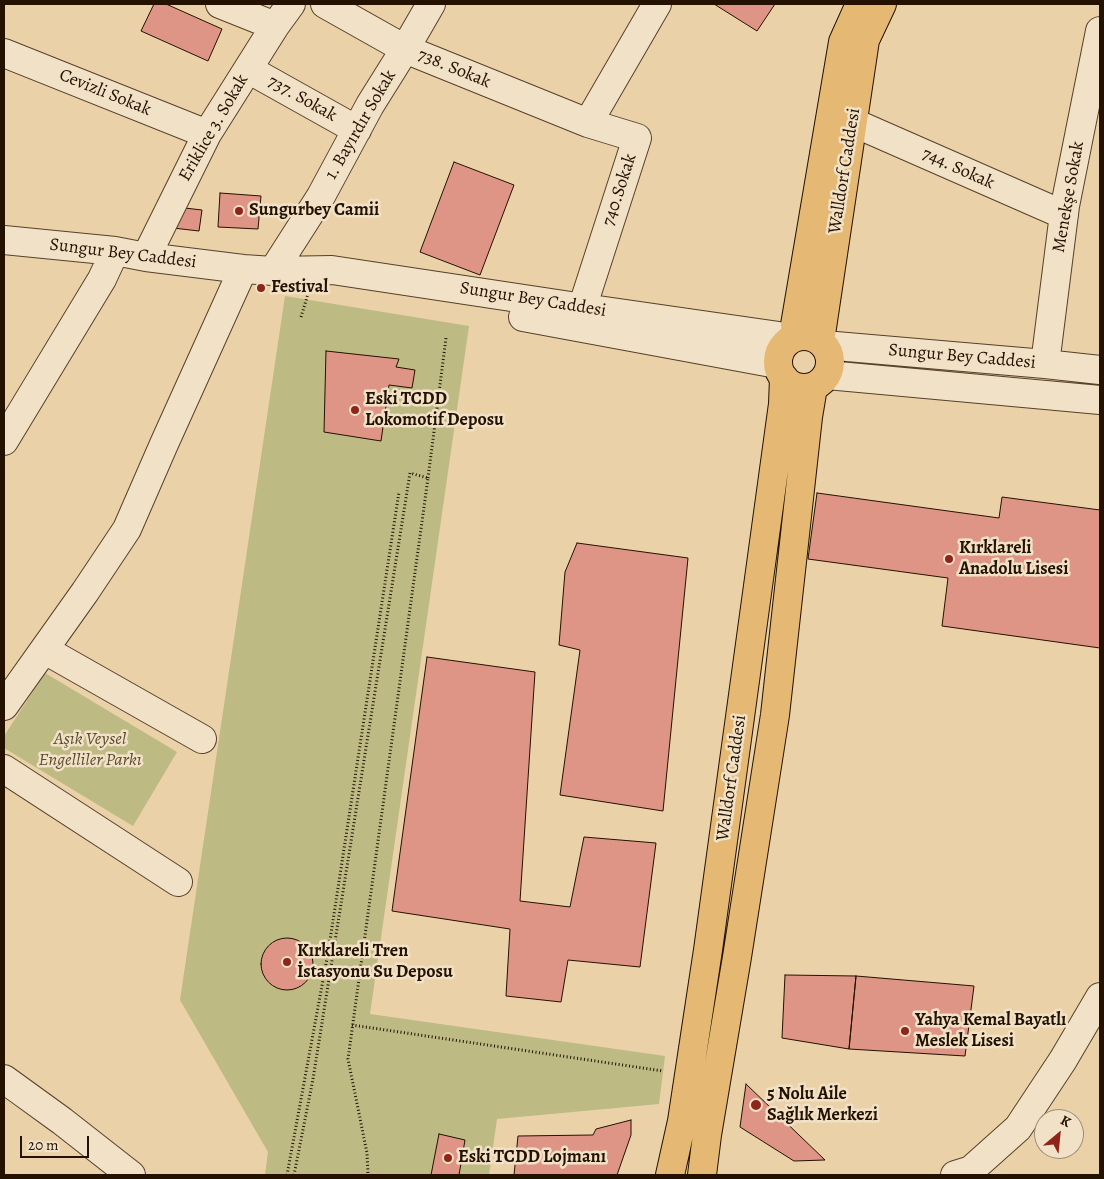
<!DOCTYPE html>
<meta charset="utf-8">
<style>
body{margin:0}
#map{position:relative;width:1104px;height:1179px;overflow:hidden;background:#ead1a8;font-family:Alegreya,serif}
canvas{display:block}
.frame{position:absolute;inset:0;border:5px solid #241100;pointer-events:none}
.north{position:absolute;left:1034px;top:1109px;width:50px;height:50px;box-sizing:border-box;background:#f1e1c6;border:1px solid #9f8e77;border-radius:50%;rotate:28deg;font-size:14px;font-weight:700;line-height:20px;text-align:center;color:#241100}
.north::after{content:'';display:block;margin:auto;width:18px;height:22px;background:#8f2418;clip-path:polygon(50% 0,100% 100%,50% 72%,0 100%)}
.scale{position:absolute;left:20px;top:1136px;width:69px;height:22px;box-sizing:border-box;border:2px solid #241100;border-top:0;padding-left:6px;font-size:15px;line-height:18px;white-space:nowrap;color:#241100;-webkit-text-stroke:4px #f1e1c6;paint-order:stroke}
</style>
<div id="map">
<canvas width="1104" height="1179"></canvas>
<div class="frame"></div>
<div class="north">K</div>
<div class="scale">20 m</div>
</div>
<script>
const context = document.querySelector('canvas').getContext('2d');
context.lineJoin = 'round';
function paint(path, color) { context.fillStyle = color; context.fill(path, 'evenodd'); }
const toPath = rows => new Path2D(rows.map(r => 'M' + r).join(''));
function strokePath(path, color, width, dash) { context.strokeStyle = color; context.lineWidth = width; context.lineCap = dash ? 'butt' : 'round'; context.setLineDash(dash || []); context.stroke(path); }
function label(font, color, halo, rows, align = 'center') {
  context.font = font + ' Alegreya,serif'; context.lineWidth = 5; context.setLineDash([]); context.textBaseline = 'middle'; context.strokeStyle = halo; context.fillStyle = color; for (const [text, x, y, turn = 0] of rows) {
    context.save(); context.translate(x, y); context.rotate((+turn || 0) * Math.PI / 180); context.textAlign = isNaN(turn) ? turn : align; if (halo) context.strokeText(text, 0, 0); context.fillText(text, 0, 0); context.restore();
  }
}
const green = toPath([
 [285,296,469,326,370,1014,665,1056,659,1104,497,1119,489,1175,265,1175,268,1152,180,1000],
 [45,673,177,752,133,826,4,748,4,736]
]);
const building = toPath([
 [154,4,166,4,222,29,208,61,141,31,154,4],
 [714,4,775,4,757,31,714,4],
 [454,162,514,185,480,275,420,252,454,162],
 [220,193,261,196,258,229,218,227,220,193],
 [176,207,202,210,199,231,173,228,176,207],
 [326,351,399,359,396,367,415,370,412,388,389,385,381,441,324,432,326,351],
 [817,493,999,518,1002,497,1100,510,1100,648,942,626,948,578,808,559,817,493],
 [577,543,688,558,663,811,560,795,580,650,559,645,565,572,577,543],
 [427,657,535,672,520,901,570,907,584,837,656,843,640,967,568,960,561,1002,506,996,510,929,392,911,427,657],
 '261 964a26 26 0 1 1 52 0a26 26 0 1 1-52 0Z',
 [785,975,856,976,849,1049,782,1038,785,975],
 [856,976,974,986,965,1056,849,1049,856,976],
 [746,1084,825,1160,794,1161,740,1127,746,1084],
 [631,1120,631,1135,617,1175,514,1175,518,1136,593,1135,596,1129,631,1120],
 [439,1134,465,1140,459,1175,431,1175,439,1134]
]);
const path = toPath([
 [301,317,308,294],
 [428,478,446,338],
 [352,1025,663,1071],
 [287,1175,328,953,399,492],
 [294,1175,313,1079,410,473,428,478,348,1059,367,1153,368,1175]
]);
const minor = toPath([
 [220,4,275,26],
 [325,4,405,49,588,123,637,138,586,296,584,308],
 [4,53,207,134],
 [248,69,357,130],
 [852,122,1064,215],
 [588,123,657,4],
 [4,240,115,251,146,257,243,269,273,271,332,270,584,308,793,338],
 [146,257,207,134,275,26,291,4],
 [273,271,321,196,370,105,405,49,431,4],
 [523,317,777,364],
 [824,345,1045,364,1100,370],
 [1045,364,1065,206,1100,31],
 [827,375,1100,400],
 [4,441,102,279,115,251],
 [45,650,202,739],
 [4,706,85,592,127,529,164,444,243,269],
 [4,769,178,882],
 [4,1079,62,1121,131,1175],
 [955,1175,971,1170,1018,1128,1063,1060,1100,997]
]);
const major = toPath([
 '778 362a26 26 0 1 1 52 0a26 26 0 1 1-52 0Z',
 [796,337,795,325,843,42,860,4],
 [820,341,865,40,882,4],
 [670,1175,682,1121,708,950,783,404,784,378],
 [702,1175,707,1135,737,957,775,715,808,417,813,387]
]);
const markers = [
 [239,211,5,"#8f2418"],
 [261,288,5,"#8f2418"],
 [355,410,5,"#8f2418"],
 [949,559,5,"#8f2418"],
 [287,962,5,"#8f2418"],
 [905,1031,5,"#8f2418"],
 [756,1105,6,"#8f2418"],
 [448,1158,5,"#8f2418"]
];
const streetNames = [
 ["738. Sokak",454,69,22],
 ["Cevizli Sokak",105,93,22],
 ["737. Sokak",302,99,29],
 ["1. Bayırdır Sokak",361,125,-60],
 ["Eriklice 3. Sokak",214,128,-60],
 ["744. Sokak",958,169,24],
 ["Walldorf Caddesi",845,171,-81],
 ["740.Sokak",620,190,-72],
 ["Menekşe Sokak",1069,197,-80],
 ["Sungur Bey Caddesi",123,254,7],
 ["Sungur Bey Caddesi",533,300,9],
 ["Sungur Bey Caddesi",962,357,5],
 ["Walldorf Caddesi",732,778,-82]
];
const poiNames = [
 ["Sungurbey Camii",249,211],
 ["Festival",271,288],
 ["Eski TCDD",365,400],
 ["Lokomotif Deposu",365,421],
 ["Kırklareli",959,549],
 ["Anadolu Lisesi",959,570],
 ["Kırklareli Tren",297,952],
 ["İstasyonu Su Deposu",297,973],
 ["Yahya Kemal Bayatlı",915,1021],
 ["Meslek Lisesi",915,1042],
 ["5 Nolu Aile",767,1095],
 ["Sağlık Merkezi",767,1116],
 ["Eski TCDD Lojmanı",458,1158]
];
const parkNames = [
 ["Aşık Veysel",90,740],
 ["Engelliler Parkı",90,761]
];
paint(green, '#bdba83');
paint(building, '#de9586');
strokePath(building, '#241100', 1);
strokePath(minor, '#56412a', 30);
strokePath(major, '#241100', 30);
strokePath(path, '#241100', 3, [1, 2.5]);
strokePath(minor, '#f1e1c6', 28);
strokePath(major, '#e5b874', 28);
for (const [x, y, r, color] of markers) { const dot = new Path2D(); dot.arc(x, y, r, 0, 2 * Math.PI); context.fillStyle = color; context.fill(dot); strokePath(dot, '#f1e1c6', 2); }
label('18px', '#241100', '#f1e1c6', streetNames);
label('bold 18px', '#241100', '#f1e1c6', poiNames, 'left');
label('italic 18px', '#5a4c2e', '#f1e1c6', parkNames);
</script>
